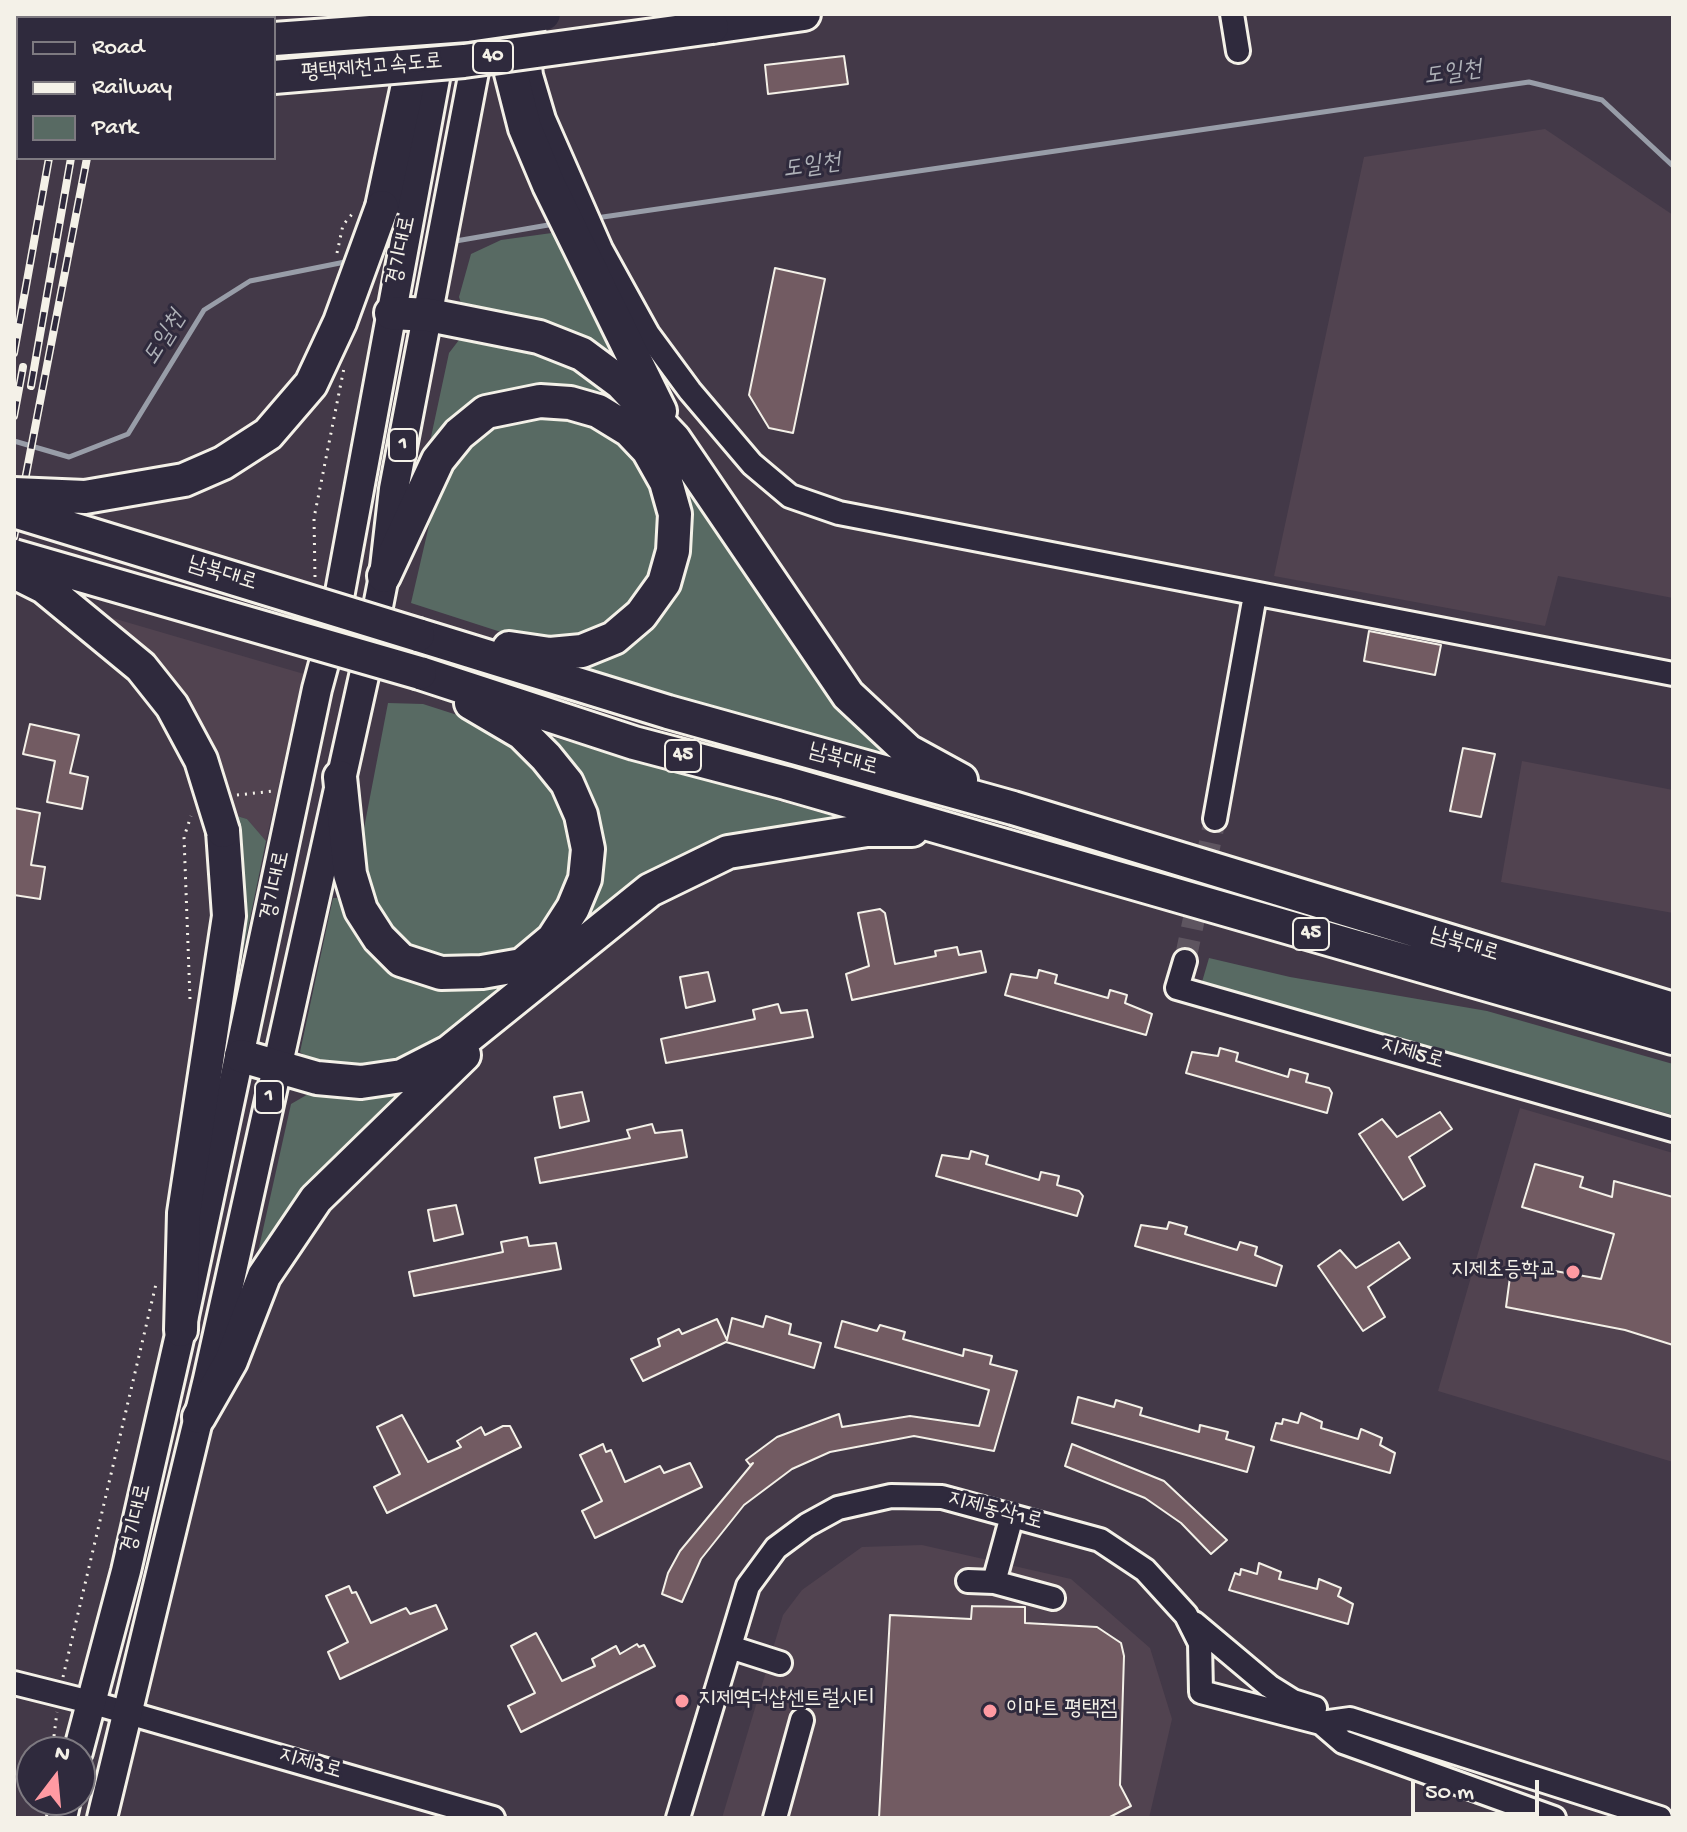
<!DOCTYPE html>
<meta charset="utf-8">
<style>
body{margin:0}
#map{position:relative;width:1687px;height:1832px;overflow:hidden;background:#433948;font-family:"Gochi Hand",sans-serif}
canvas{display:block}
.frame{position:absolute;inset:0;border:16px solid #f4f1e8;pointer-events:none}
.legend{position:absolute;left:16px;top:16px;width:260px;height:144px;box-sizing:border-box;background:#2f2a3d;border:2px solid #7e7a81;margin:0;padding:10px 14px;list-style:none;font-size:24px;color:#f4f1e8}
.legend li{display:flex;align-items:center;gap:16px;height:40px}
.legend b{width:40px;border:2px solid #7e7a81}
.north{position:absolute;left:16px;top:1736px;width:80px;height:80px;box-sizing:border-box;background:#2f2a3d;border:2px solid #7e7a81;border-radius:50%;rotate:16deg;font-size:22px;font-weight:700;line-height:32px;text-align:center;color:#f4f1e8}
.north::after{content:'';display:block;margin:auto;width:28px;height:36px;background:#ff9aa2;clip-path:polygon(50% 0,100% 100%,50% 72%,0 100%)}
.scale{position:absolute;left:1411px;top:1780px;width:128px;height:36px;box-sizing:border-box;border:4px solid #f4f1e8;border-top:0;padding-left:10px;font-size:24px;line-height:28px;white-space:nowrap;color:#f4f1e8;-webkit-text-stroke:6px #2f2a3d;paint-order:stroke}
</style>
<div id="map">
<canvas width="1687" height="1832"></canvas>
<div class="frame"></div>
<ul class="legend">
<li><b style="height:10px;background:#2f2a3d"></b>Road</li>
<li><b style="height:10px;background:#f4f1e8"></b>Railway</li>
<li><b style="height:22px;background:#586a63"></b>Park</li>
</ul>
<div class="north">N</div>
<div class="scale">50 m</div>
</div>
<script>
const context = document.querySelector('canvas').getContext('2d');
context.lineJoin = 'round';
function paint(path, color) { context.fillStyle = color; context.fill(path, 'evenodd'); }
const toPath = rows => new Path2D(rows.map(r => 'M' + r).join(''));
function strokePath(path, color, width, dash) { context.strokeStyle = color; context.lineWidth = width; context.lineCap = dash ? 'butt' : 'round'; context.setLineDash(dash || []); context.stroke(path); }
function label(font, color, halo, rows, align = 'center') {
  context.font = font + ' "Gochi Hand","Poor Story",sans-serif'; context.lineWidth = 6; context.setLineDash([]); context.textBaseline = 'middle'; context.strokeStyle = halo; context.fillStyle = color; for (const [text, x, y, turn = 0] of rows) {
    context.save(); context.translate(x, y); context.rotate((+turn || 0) * Math.PI / 180); context.textAlign = isNaN(turn) ? turn : align; if (halo) context.strokeText(text, 0, 0); context.fillText(text, 0, 0); context.restore();
  }
}
const built = toPath([
 [1545,129,1673,215,1673,598,1558,576,1545,626,1274,576,1364,157],
 [85,610,304,674,266,841,247,819,230,814],
 [1522,761,1673,790,1673,913,1501,882],
 [1520,1108,1673,1153,1673,1462,1438,1391],
 [922,1545,1071,1579,1150,1648,1172,1719,1149,1818,722,1818,783,1615,802,1590,862,1547]
]);
const green = toPath([
 [559,232,630,377,463,309,459,297,471,254,501,240],
 [473,335,573,361,653,431,572,390,428,451,449,353,459,340],
 [549,410,610,428,653,480,662,530,648,582,637,599,597,631,576,639,547,642,504,633,411,603,440,478,476,430],
 [672,459,916,765,565,667,650,622],
 [388,703,423,704,479,722,543,763,576,841,565,900,535,936,512,954,477,964,403,952,356,870],
 [531,731,850,821,797,824,762,832,514,988,396,1070,321,1068,300,1052,333,898,337,898,367,943,519,972,591,874],
 [230,814,247,819,266,841,218,1074],
 [1209,958,1290,977,1487,1011,1673,1064,1673,1115,1202,982],
 [421,1079,264,1254,258,1252,291,1104,310,1093]
]);
const stream = toPath([
 [596,218,1529,82,1602,100,1673,166],
 [450,242,554,224],
 [14,441,69,457,128,434,204,310,250,281,350,261]
]);
const building = toPath([
 [844,56,848,84,768,94,765,65,844,56],
 [775,268,825,279,793,433,769,428,749,395,775,268],
 [1369,631,1441,645,1435,675,1364,661,1369,631],
 [30,724,79,735,70,773,88,777,82,809,47,802,55,761,23,754,30,724],
 [1463,748,1495,754,1481,817,1450,811,1463,748],
 [14,808,40,813,31,865,45,867,40,899,14,895,14,808],
 [880,909,885,913,895,964,936,956,935,951,957,947,959,955,981,951,986,972,852,1000,846,974,869,966,858,913,880,909],
 [1039,970,1057,975,1055,983,1108,998,1110,990,1127,995,1125,1003,1152,1014,1146,1035,1005,995,1011,974,1037,978,1039,970],
 [708,972,715,1001,686,1008,680,977,708,972],
 [778,1004,781,1013,807,1010,813,1037,666,1063,661,1039,755,1019,753,1010,778,1004],
 [1220,1048,1238,1053,1236,1061,1288,1077,1290,1069,1308,1074,1306,1082,1329,1088,1332,1093,1327,1113,1186,1073,1192,1052,1218,1056,1220,1048],
 [582,1092,589,1121,560,1128,554,1097,582,1092],
 [1440,1112,1452,1129,1409,1157,1425,1186,1403,1200,1359,1134,1382,1119,1397,1137,1440,1112],
 [652,1124,655,1133,682,1130,687,1157,540,1183,535,1158,630,1138,627,1130,652,1124],
 [971,1151,988,1156,986,1164,1039,1180,1041,1172,1059,1176,1057,1185,1079,1191,1083,1196,1077,1216,936,1176,942,1155,969,1159,971,1151],
 [1535,1164,1583,1177,1580,1187,1612,1197,1614,1181,1673,1197,1673,1345,1625,1330,1506,1307,1512,1262,1544,1264,1543,1269,1601,1279,1614,1234,1522,1207,1535,1164],
 [456,1205,463,1234,434,1241,428,1210,456,1205],
 [1169,1222,1187,1227,1185,1234,1237,1250,1240,1242,1257,1247,1255,1255,1282,1266,1276,1286,1135,1246,1141,1225,1167,1229,1169,1222],
 [527,1237,529,1246,556,1243,561,1269,414,1296,409,1272,503,1252,501,1242,527,1237],
 [1399,1242,1410,1258,1368,1287,1385,1317,1363,1331,1318,1266,1340,1250,1356,1268,1399,1242],
 [766,1316,791,1324,789,1334,821,1343,814,1368,726,1342,643,1381,631,1359,660,1346,658,1339,679,1329,682,1334,717,1319,727,1340,732,1318,763,1327,766,1316],
 [842,1321,877,1331,880,1325,905,1332,903,1339,963,1356,964,1349,992,1356,990,1364,1017,1371,994,1451,914,1436,830,1452,792,1469,744,1505,701,1559,682,1602,662,1594,668,1573,680,1551,753,1463,750,1465,746,1460,777,1437,839,1414,842,1427,910,1416,979,1426,989,1390,835,1347,842,1321],
 [1078,1397,1114,1407,1116,1400,1142,1408,1140,1415,1199,1432,1200,1425,1228,1432,1226,1439,1254,1447,1247,1472,1072,1423,1078,1397],
 [1301,1413,1322,1422,1321,1428,1358,1439,1361,1429,1382,1438,1380,1445,1395,1453,1390,1473,1271,1440,1276,1423,1282,1424,1283,1419,1298,1423,1301,1413],
 [402,1415,428,1462,461,1447,457,1441,481,1427,485,1435,503,1426,510,1426,521,1447,387,1513,374,1487,400,1474,377,1427,402,1415],
 [603,1444,606,1452,611,1450,625,1482,660,1466,664,1473,690,1463,702,1487,595,1538,582,1511,602,1501,580,1455,603,1444],
 [1072,1444,1164,1481,1227,1540,1211,1554,1181,1523,1145,1498,1065,1466,1072,1444],
 [1259,1563,1281,1572,1279,1579,1317,1589,1319,1579,1341,1588,1338,1596,1353,1604,1348,1624,1229,1590,1235,1573,1240,1575,1241,1569,1257,1574,1259,1563],
 [349,1586,352,1593,356,1592,371,1623,406,1608,410,1614,436,1605,447,1629,340,1679,328,1652,348,1642,326,1596,349,1586],
 [972,1606,1025,1607,1025,1623,1097,1627,1121,1643,1124,1656,1120,1785,1131,1806,1108,1818,879,1818,890,1615,971,1619,972,1606],
 [536,1633,562,1681,595,1666,592,1659,616,1646,620,1654,637,1644,639,1647,644,1645,655,1666,521,1732,508,1706,535,1693,511,1646,536,1633]
]);
const minorTunnel = toPath([
 [1185,961,1215,819]
]);
const path = toPath([
 [337,253,343,225,353,213],
 [315,577,314,518,344,368],
 [237,795,274,791],
 [190,999,184,837,191,816],
 [63,1677,156,1284],
 [52,1752,57,1712]
]);
const minor = toPath([
 [524,14,531,75,544,119,601,249,648,334,690,391,752,464,790,496,839,513,1673,674],
 [1232,14,1238,51],
 [1215,819,1255,595],
 [1185,961,1177,988,1673,1130],
 [968,1581,994,1582,1053,1598],
 [994,1582,1012,1516],
 [1194,1623,1269,1686,1293,1701,1315,1708],
 [730,1647,780,1663],
 [14,1683,90,1702,493,1818],
 [1321,1723,1350,1719,1660,1818],
 [678,1818,748,1586,776,1548,807,1525,838,1508,891,1496,942,1497,1100,1540,1145,1570,1186,1615,1200,1643,1201,1692,1321,1723,1343,1742,1554,1818],
 [775,1818,802,1720]
]);
const major = toPath([
 [78,1752,126,1571,181,1330,317,689,333,630,447,14],
 [62,1818,66,1800],
 [102,1818,208,1379,366,667,384,576,394,489,485,14]
]);
const highway = toPath([
 [712,27,804,14],
 [509,30,511,73,525,128,549,185,660,411],
 [14,54,18,54],
 [14,93,18,93],
 [382,207,423,14],
 [391,313,429,315,539,337,582,354,621,383,674,439,848,695,908,751,961,780],
 [384,576,438,460,459,434,486,412,540,401,570,403,598,411,629,430,648,450,666,482,675,514,673,551,664,583,641,615,614,638,582,651,550,654,509,648],
 [418,635,668,712,1013,808,1673,1009],
 [420,673,634,743,786,783,1673,1038],
 [340,777,350,874,361,910,379,938,401,960,441,973,482,972,522,965,553,939,573,908,585,879,588,849,581,815,567,783,546,757,522,733,471,703],
 [241,1056,317,1078,361,1082,402,1076,449,1052,650,890,728,852,867,830,912,830],
 [181,1330,184,1213,229,916,223,831],
 [199,1417,231,1361,264,1276,316,1199,464,1055]
]);
const rail = toPath([
 [75,18,76,14],
 [96,18,97,14],
 [114,18,115,14],
 [14,353,49,158],
 [31,386,71,158],
 [14,416,23,367],
 [14,537,87,158]
]);
const highwayBridge = toPath([
 [274,39,467,25,544,14],
 [274,77,464,61,712,27],
 [14,494,85,497,184,480,223,463,268,434,311,384,340,322,382,207],
 [14,511,418,635],
 [14,556,420,673],
 [14,572,44,587,141,667,172,706,201,760,223,831]
]);
const markers = [
 [1573,1272,8,"#ff9aa2"],
 [682,1701,8,"#ff9aa2"],
 [990,1711,8,"#ff9aa2"]
];
const shields = [
 [493,57,40],
 [403,445,28],
 [683,756,36],
 [1311,934,36],
 [269,1097,28]
];
const shieldNames = [
 ["40",493,57],
 ["1",403,445],
 ["45",683,756],
 ["45",1311,934],
 ["1",269,1097]
];
const streetNames = [
 ["평택제천고속도로",372,69,-5],
 ["경기대로",403,251,-78],
 ["남북대로",222,575,17],
 ["남북대로",843,761,15],
 ["경기대로",277,886,-78],
 ["남북대로",1464,946,17],
 ["지제5로",1412,1055,16],
 ["지제동삭1로",995,1512,15],
 ["경기대로",138,1519,-77],
 ["지제3로",310,1765,16]
];
const poiNames = [
 ["지제초등학교",1557,1272,"right"],
 ["지제역더샵센트럴시티",698,1701],
 ["이마트 평택점",1006,1711]
];
const waterNames = [
 ["도일천",1453,75,-8],
 ["도일천",812,168,-8],
 ["도일천",166,339,-58]
];
paint(built, '#514350');
paint(green, '#586a63');
strokePath(stream, '#989da8', 5);
paint(building, '#725b62');
strokePath(building, '#f4f1e8', 2);
strokePath(minorTunnel, '#5e5560', 22, [22, 11]);
strokePath(minor, '#f4f1e8', 28);
strokePath(major, '#f4f1e8', 34);
strokePath(highway, '#f4f1e8', 38);
strokePath(path, '#f4f1e8', 3, [2, 6]);
strokePath(minor, '#2f2a3d', 22);
strokePath(major, '#2f2a3d', 28);
strokePath(highway, '#2f2a3d', 32);
strokePath(rail, '#f4f1e8', 8);
strokePath(rail, '#2f2a3d', 5, [15]);
strokePath(highwayBridge, '#f4f1e8', 38, []);
strokePath(highwayBridge, '#2f2a3d', 32);
for (const [x, y, r, color] of markers) { const dot = new Path2D(); dot.arc(x, y, r, 0, 2 * Math.PI); context.fillStyle = color; context.fill(dot); strokePath(dot, '#2f2a3d', 3); }
for (const [x, y, w] of shields) { const box = new Path2D(); box.roundRect(x - w / 2, y - 16, w, 32, 6); context.fillStyle = '#2f2a3d'; context.fill(box); strokePath(box, '#f4f1e8', 2); }
label('bold 20px', '#f4f1e8', null, shieldNames);
label('22px', '#f4f1e8', '#2f2a3d', streetNames);
label('22px', '#f4f1e8', '#2f2a3d', poiNames, 'left');
label('italic 24px', '#afb2b8', '#2f2a3d', waterNames);
</script>
